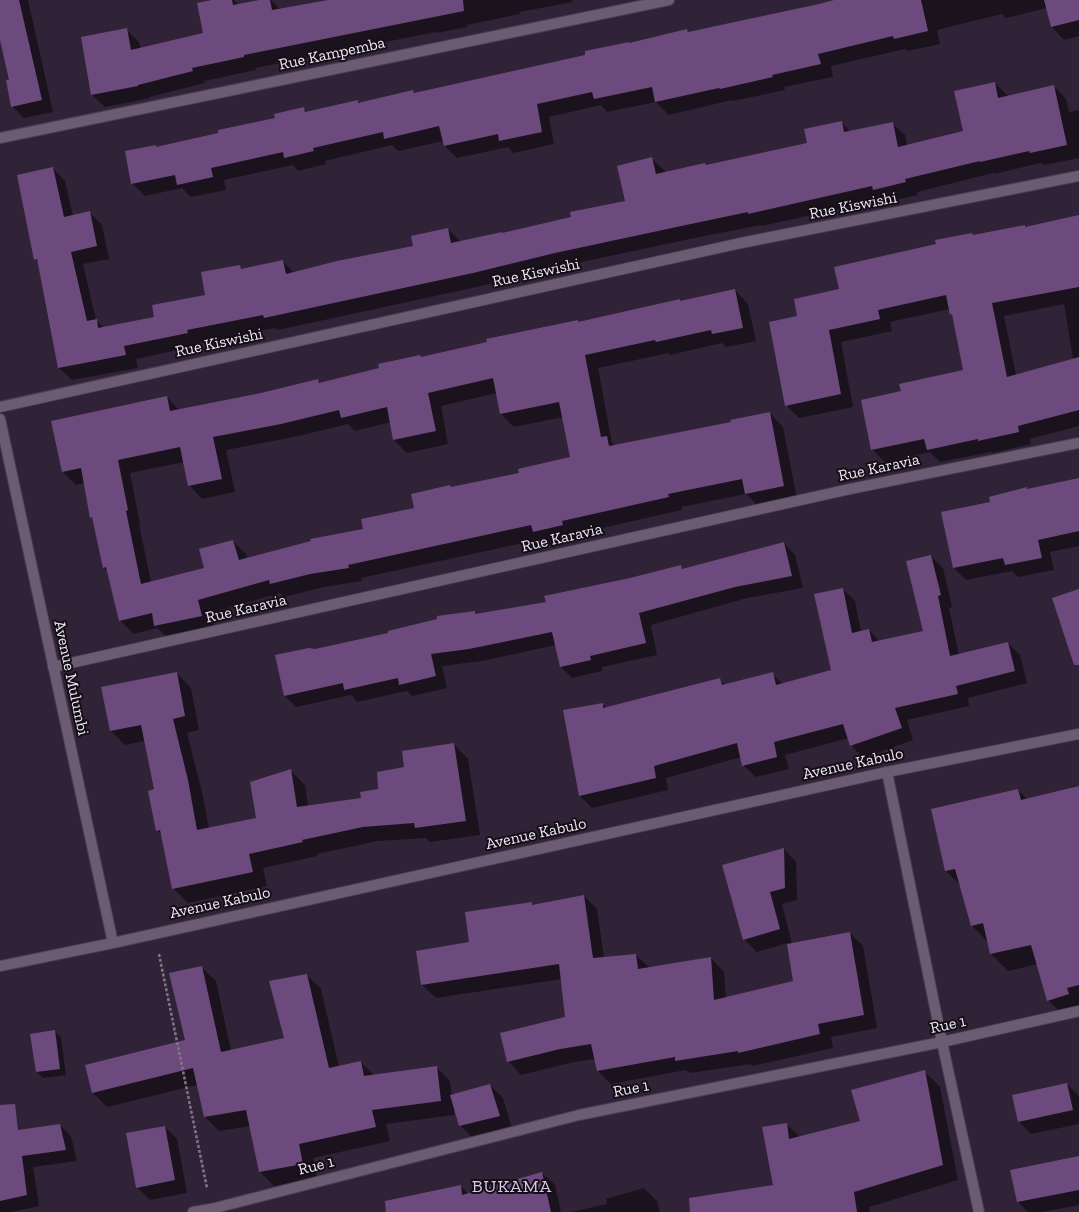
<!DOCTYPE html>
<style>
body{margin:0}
canvas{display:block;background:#302237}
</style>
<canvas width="1079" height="1212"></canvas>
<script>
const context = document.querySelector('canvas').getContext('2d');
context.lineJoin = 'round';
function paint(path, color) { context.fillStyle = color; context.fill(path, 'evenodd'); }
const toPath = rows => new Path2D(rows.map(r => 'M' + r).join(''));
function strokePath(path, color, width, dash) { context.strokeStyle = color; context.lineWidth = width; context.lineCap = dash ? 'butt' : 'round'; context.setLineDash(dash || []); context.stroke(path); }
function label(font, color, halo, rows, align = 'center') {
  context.font = font + ' "Zilla Slab",serif'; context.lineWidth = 4; context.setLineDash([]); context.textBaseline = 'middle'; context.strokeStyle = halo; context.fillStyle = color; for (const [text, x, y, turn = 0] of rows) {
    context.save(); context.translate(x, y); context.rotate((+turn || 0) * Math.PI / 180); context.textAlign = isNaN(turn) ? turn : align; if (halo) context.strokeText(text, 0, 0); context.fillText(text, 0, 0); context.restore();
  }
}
const shadow = toPath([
 [0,0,28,0,53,112,24,118,12,106,10,80,0,35],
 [217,0,234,0,239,5,264,0,271,0,280,9,333,0,572,0,573,2,519,12,520,14,467,25,467,27,437,33,436,32,255,68,256,70,204,81,205,83,150,97,150,98,105,107,92,95,82,38,127,30,139,42,141,49,204,34],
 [841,0,1079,0,1079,36,1064,40,1052,27,1047,8,1006,18,1002,14,937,30,940,44,908,51,905,49,831,66,833,77,784,87,785,90,733,101,732,100,669,115,656,102,607,112,601,105,549,117,554,144,513,153,508,147,457,158,444,145,443,141,398,151,392,145,325,161,326,164,298,171,293,165,224,180,226,190,191,197,182,188,145,196,132,183,155,146,157,148,219,133,276,119,304,109,308,113,357,101,360,103,413,91,415,93,586,55,629,44,687,30,689,32],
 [995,83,1008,96,1054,86,1066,99,1069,112,1079,110,1079,158,1044,165,1041,163,994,174,993,173,917,192,918,195,887,202,884,199,762,226,761,225,699,237,568,265,486,285,278,330,275,328,199,343,200,345,136,359,138,368,72,380,59,368,38,262,35,259,53,168,65,181,73,216,89,212,102,225,109,259,83,264,96,320,104,328,155,318,206,296,239,266,243,270,283,261,294,273,415,247,448,229,461,242,573,218,626,202,652,159,665,171,665,173,707,166,808,143,841,122,851,132,892,123,905,135,907,145,964,132],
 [1079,216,1079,426,1030,439,1031,444,992,453,991,452,940,462,930,452,885,462,872,449,902,392,964,371,953,316,951,314,950,309,890,322,892,331,841,342,853,407,799,418,786,405,798,317,840,290,937,245,972,234,974,236,1024,226,1026,228],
 [1064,304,1073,359,1016,375,1004,316],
 [735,290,748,304,756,341,726,347,722,343,670,355,669,353,598,368,612,443,615,446,732,423,770,413,783,427,797,499,759,507,746,494,681,507,682,510,575,534,576,538,547,545,542,539,361,578,362,581,324,587,284,597,280,593,211,613,215,629,169,639,157,628,133,634,120,620,109,572,104,568,94,520,91,517,84,483,76,485,63,472,167,397,179,410,261,394,317,380,320,383,422,358,578,322,579,323],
 [497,393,501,414,514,427,563,417,572,457,520,474,452,488,450,486,415,508,364,530,247,559,246,554,233,541,205,568,151,582,139,524,140,524,130,473,184,462,189,485,202,499,235,492,226,450,294,437,348,424,355,431,391,422,394,440,407,453,448,444,441,406],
 [1079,479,1079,546,1050,552,1054,570,1018,577,1012,571,966,580,954,568,991,502,1027,488,1028,490],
 [784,543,795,555,803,588,747,598,651,625,657,655,602,667,602,671,572,678,560,666,556,645,482,661,442,666,447,688,412,696,407,691,357,702,351,695,296,707,284,695,315,650,389,634,474,612,476,614,547,602,680,566,684,570],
 [931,556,943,568,952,607,949,608,959,655,1008,643,1020,655,1027,683,968,698,969,706,907,720,913,740,863,758,851,745,849,738,785,755,789,769,756,777,743,765,741,757,666,778,668,790,592,808,580,796,564,711,602,704,607,708,720,680,725,685,772,674,783,684,832,671,843,589,855,601,861,632,869,630,880,642,924,632],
 [177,673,191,688,199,730,187,733,203,796,209,829,257,819,290,770,305,785,308,806,362,799,379,790,405,767,454,744,468,759,480,835,430,842,426,838,378,841,316,854,317,856,263,868,267,886,188,903,173,888,162,836,157,830,155,790,145,741,125,745,110,730],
 [1079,786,1079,1013,1065,1017,1048,1000,1038,964,1008,971,991,954,988,942,972,926,961,886,946,871,1018,790,1028,800],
 [784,849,796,862,797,900,782,904,792,944,850,933,863,946,877,1028,831,1037,833,1048,752,1066,751,1064,690,1073,686,1070,611,1084,598,1071,595,1059,574,1062,521,1075,508,1061,566,1017,562,979,436,998,422,985,470,943,531,903,534,906,584,896,597,909,604,958,636,955,650,968,711,958,724,972,726,998,794,982,788,943,757,952,744,939],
 [201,967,216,981,231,1051,285,1039,307,975,321,989,339,1067,361,1062,374,1075,436,1067,450,1081,452,1096,490,1085,503,1098,512,1129,473,1138,460,1125,455,1109,454,1109,454,1115,386,1124,390,1141,313,1158,317,1178,274,1186,260,1172,251,1126,219,1131,205,1117,197,1085,107,1107,93,1093,186,1041],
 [55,1031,61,1037,66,1075,43,1078,37,1072],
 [925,1072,940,1087,958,1180,869,1207,870,1212,708,1212,774,1186,786,1124,800,1137,861,1122],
 [1067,1084,1079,1096,1079,1124,1031,1134,1018,1121],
 [60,1125,71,1136,77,1161,33,1167,39,1206,11,1212,0,1212,0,1133],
 [165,1127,177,1139,187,1193,150,1200,137,1187],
 [1079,1157,1079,1205,1042,1212,1028,1212,1018,1202],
 [542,1173,555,1185,561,1212,423,1212,461,1186,468,1194],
 [644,1188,657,1201,660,1212,571,1212,607,1204,606,1199]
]);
const building = toPath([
 [0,0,19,0,42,100,11,107,6,80,9,80,0,40],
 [212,0,232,0,233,5,259,0,270,0,272,10,328,0,463,0,464,11,244,55,244,57,192,68,193,71,138,85,138,86,91,95,81,37,127,28,131,50,203,33,197,3],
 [834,0,921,0,928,31,894,39,893,36,818,54,821,64,772,75,773,77,720,89,719,88,655,102,652,87,594,99,592,92,537,104,542,132,499,141,498,134,444,146,439,126,384,139,383,132,313,148,314,151,284,158,283,152,211,168,213,177,177,185,175,175,131,184,125,151,156,145,156,147,218,133,218,130,275,118,274,114,304,107,305,112,358,100,358,103,413,90,414,93,585,55,585,51,629,42,629,43,687,29,688,32,819,4],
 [1044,0,1079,0,1079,20,1051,27],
 [995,82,998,98,1054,85,1067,145,1030,153,1029,151,980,162,980,161,905,179,906,182,873,190,872,186,748,214,748,212,686,225,555,253,473,273,264,318,263,315,187,330,188,333,124,346,126,355,58,368,37,259,34,260,17,175,53,167,64,217,90,211,97,246,71,252,87,321,97,319,98,328,154,317,152,305,205,295,201,272,240,265,241,269,283,260,286,274,337,261,413,246,411,236,448,228,451,243,502,232,502,233,571,217,570,212,625,201,617,166,652,157,656,174,705,163,706,165,807,143,804,129,842,121,844,132,893,122,898,147,963,131,954,91],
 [1079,215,1079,287,992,303,1007,377,1079,357,1079,410,1018,426,1019,432,978,441,978,439,927,450,924,439,871,450,861,400,901,391,899,384,963,370,952,314,950,315,946,295,878,310,880,319,829,330,841,394,785,406,769,322,797,316,794,299,839,289,834,267,936,244,935,240,972,233,973,235,1025,225,1025,227],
 [735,289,743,328,712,334,711,330,656,342,655,340,585,355,601,437,607,436,609,446,731,422,730,420,770,412,784,486,745,494,742,479,668,494,669,497,562,521,563,525,533,532,531,525,348,565,349,568,310,574,270,584,269,580,198,600,202,616,154,626,152,613,119,621,106,567,103,568,92,517,90,518,81,468,62,472,51,421,167,396,170,411,261,393,318,379,319,383,379,368,378,364,420,355,421,357,487,342,486,339,578,320,578,322,680,299,680,301],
 [493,378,500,414,559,402,570,457,518,469,519,473,451,487,450,485,411,494,414,508,361,519,363,529,310,539,311,541,239,560,233,540,199,549,204,568,141,584,126,511,128,510,118,460,180,447,188,486,222,479,213,437,281,424,339,410,341,418,387,407,393,440,436,431,428,393],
 [1079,478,1079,531,1038,540,1042,558,1005,565,1003,558,953,568,941,512,990,502,989,497,1027,487,1027,489],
 [784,542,792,576,735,587,639,613,646,643,590,656,591,660,560,667,552,632,469,649,431,654,436,676,399,685,398,678,344,690,343,683,284,696,275,655,309,648,315,649,388,633,388,631,437,619,437,616,475,611,475,614,546,602,544,596,630,578,681,565,682,569],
 [931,555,941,595,938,596,950,656,1008,642,1015,671,956,686,958,694,895,708,902,728,850,746,843,724,774,742,777,757,742,766,737,743,654,766,656,778,579,796,563,710,603,703,603,708,720,678,722,685,773,672,776,685,831,670,814,594,843,588,852,633,869,629,872,642,923,631,906,561],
 [1079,589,1079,665,1074,665,1052,598],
 [177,672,185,716,173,719,188,780,197,830,256,818,250,782,291,769,297,807,361,798,360,792,378,789,377,772,404,767,402,751,454,743,466,821,415,828,414,823,363,827,302,840,303,842,249,854,253,872,172,889,160,830,156,831,148,791,154,789,141,725,110,731,101,687],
 [1079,786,1079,985,1067,988,1069,994,1047,1001,1031,945,990,954,983,923,971,926,955,869,945,871,931,809,1018,789,1021,800],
 [784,848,785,888,770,892,780,929,743,940,722,865],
 [584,895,593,958,636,954,638,969,711,957,714,1000,793,981,787,944,850,932,864,1015,818,1024,820,1034,738,1053,738,1051,675,1061,675,1057,597,1071,591,1044,560,1049,507,1062,500,1033,565,1017,559,964,421,985,416,951,469,942,465,912,532,902,532,905],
 [202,966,221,1052,284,1038,269,981,307,974,329,1068,361,1061,364,1076,437,1066,441,1101,372,1110,376,1127,299,1144,303,1164,259,1172,246,1110,204,1117,193,1068,92,1093,85,1065,185,1040,169,973],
 [55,1030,60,1069,36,1072,30,1034],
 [925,1070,943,1165,854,1192,857,1212,690,1212,689,1198,773,1185,762,1127,787,1123,789,1139,860,1121,851,1090],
 [1067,1083,1073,1110,1018,1122,1012,1095],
 [490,1084,500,1116,459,1126,450,1095],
 [15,1104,18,1130,60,1124,66,1150,22,1156,27,1195,0,1201,0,1105],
 [165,1126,175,1180,136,1188,126,1133],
 [1079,1156,1079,1190,1017,1202,1010,1170],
 [542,1172,551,1212,386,1212,385,1201,461,1185,462,1195]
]);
const path = toPath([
 [159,954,207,1188]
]);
const minor = toPath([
 [0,138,669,0],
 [0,407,741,243,1079,176],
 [0,419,113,943],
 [53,667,850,489,1079,443],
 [887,772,942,1042,979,1212],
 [193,1212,211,1209,579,1115,942,1042,1079,1011]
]);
const tertiary = toPath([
 [0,966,113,943,887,772,1079,734]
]);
const streetNames = [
 ["Rue Kampemba",332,54,-12],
 ["Rue Kiswishi",853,206,-11],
 ["Rue Kiswishi",536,273,-12],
 ["Rue Kiswishi",219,343,-12],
 ["Rue Karavia",879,468,-12],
 ["Rue Karavia",562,538,-13],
 ["Rue Karavia",246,609,-13],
 ["Avenue Mulumbi",71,678,78],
 ["Avenue Kabulo",853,764,-12],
 ["Avenue Kabulo",536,834,-12],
 ["Avenue Kabulo",220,903,-12],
 ["Rue 1",948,1025,-12],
 ["Rue 1",631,1089,-11],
 ["Rue 1",316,1166,-14]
];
const quarterNames = [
 ["BUKAMA",512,1187]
];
paint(shadow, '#0007');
paint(building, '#6d4a7d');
strokePath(minor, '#4b3e52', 12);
strokePath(tertiary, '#4b3e52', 12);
strokePath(path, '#827688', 2.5, [3, 2]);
strokePath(minor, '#6c5c73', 10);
strokePath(tertiary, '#6c5c73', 10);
label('16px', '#f1e7f5', '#140e17', streetNames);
context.letterSpacing = '1px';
label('18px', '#dbc9e4', '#140e17', quarterNames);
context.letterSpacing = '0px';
</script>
